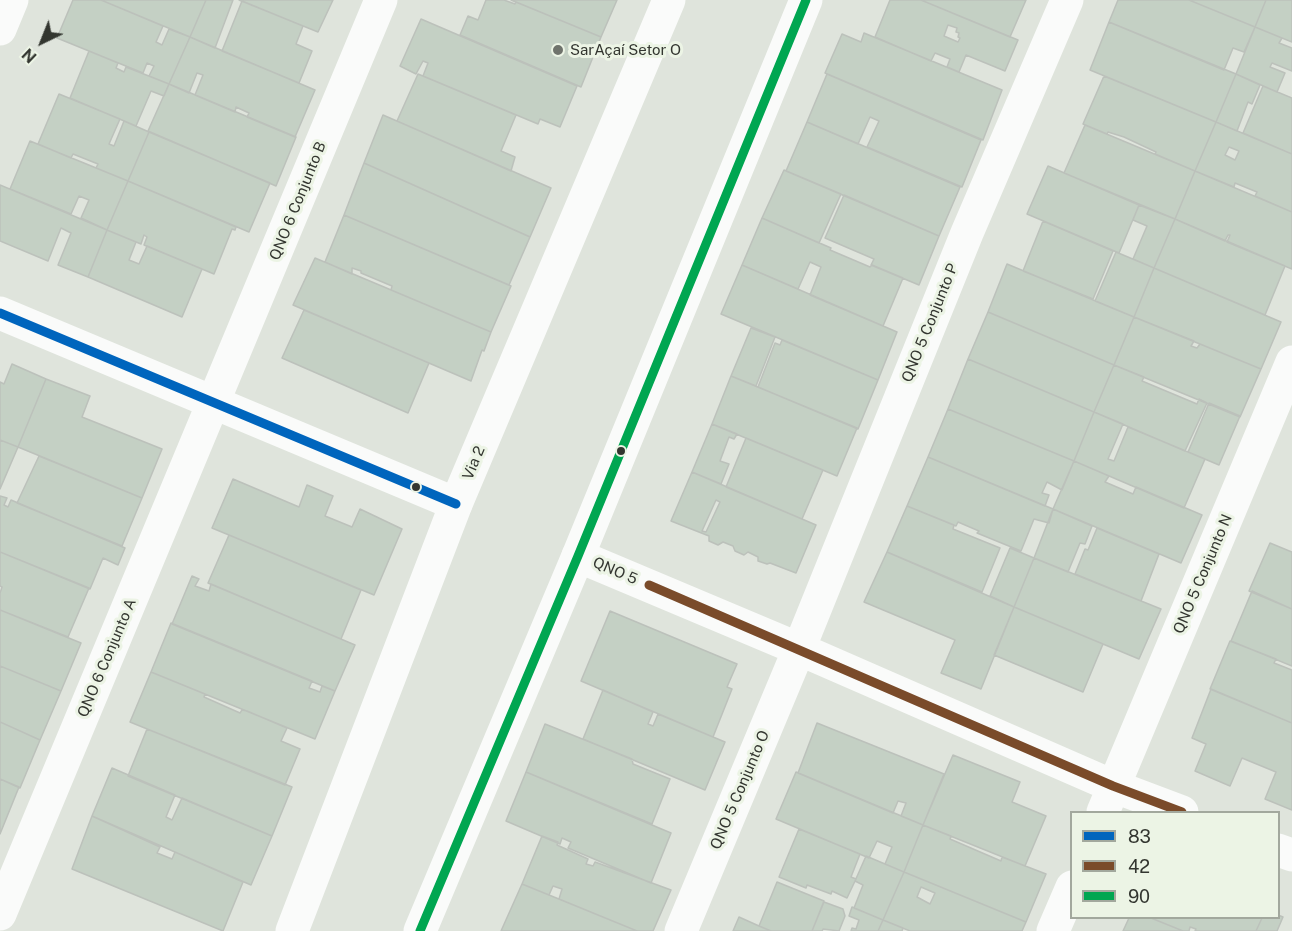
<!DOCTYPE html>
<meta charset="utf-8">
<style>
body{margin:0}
#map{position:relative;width:1292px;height:931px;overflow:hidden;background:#dfe4dc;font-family:"Public Sans",sans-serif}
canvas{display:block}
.legend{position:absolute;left:1070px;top:811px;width:210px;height:108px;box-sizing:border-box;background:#ecf4e5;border:2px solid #a2a89d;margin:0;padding:8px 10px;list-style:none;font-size:18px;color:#333630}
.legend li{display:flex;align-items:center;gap:12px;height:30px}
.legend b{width:30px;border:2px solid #a2a89d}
.north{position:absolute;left:12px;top:12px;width:60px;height:60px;-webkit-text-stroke:4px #ecf4e5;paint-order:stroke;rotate:223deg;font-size:16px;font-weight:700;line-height:24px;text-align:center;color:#333630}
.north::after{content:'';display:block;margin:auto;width:21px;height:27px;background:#333630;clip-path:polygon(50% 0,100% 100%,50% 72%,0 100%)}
</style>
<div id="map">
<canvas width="1292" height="931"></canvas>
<ul class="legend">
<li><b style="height:8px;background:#0065bd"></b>83</li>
<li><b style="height:8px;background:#7a4b2a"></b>42</li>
<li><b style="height:8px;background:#00a651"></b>90</li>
</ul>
<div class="north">N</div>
</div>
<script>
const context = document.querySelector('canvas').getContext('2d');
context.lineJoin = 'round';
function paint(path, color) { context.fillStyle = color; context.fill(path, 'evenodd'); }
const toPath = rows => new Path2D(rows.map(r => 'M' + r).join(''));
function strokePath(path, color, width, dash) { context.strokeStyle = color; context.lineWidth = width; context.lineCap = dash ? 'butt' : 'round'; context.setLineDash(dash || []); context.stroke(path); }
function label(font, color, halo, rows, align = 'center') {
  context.font = font + ' "Public Sans",sans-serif'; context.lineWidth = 6; context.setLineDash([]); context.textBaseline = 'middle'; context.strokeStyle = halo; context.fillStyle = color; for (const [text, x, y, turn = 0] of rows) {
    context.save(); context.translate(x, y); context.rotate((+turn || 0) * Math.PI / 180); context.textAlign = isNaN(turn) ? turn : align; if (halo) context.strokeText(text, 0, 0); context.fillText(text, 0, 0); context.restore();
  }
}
const building = toPath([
 [73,0,101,0,163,26,156,42,162,45,169,29,190,37,169,84,149,76,154,66,147,63,143,73,57,38,73,0],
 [101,0,206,0,190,37,101,0],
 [206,0,233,0,215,48,190,37,206,0],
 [239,0,333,0,318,32,239,0],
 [486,0,504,0,515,4,516,2,601,37,581,87,460,35,468,16,478,20,486,0],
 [511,0,617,0,601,37,511,0],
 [890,0,921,0,1018,40,1005,71,966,55,959,72,947,67,950,59,935,53,931,61,875,37,890,0],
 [948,25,957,28,956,32,959,33,958,37,960,38,958,42,944,36,948,25],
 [921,0,1026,0,1010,37,921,0],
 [1118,0,1189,0,1255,27,1244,52,1233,48,1224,70,1109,22,1118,0],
 [1189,0,1266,0,1255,27,1189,0],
 [1266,0,1292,0,1292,42,1255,27,1266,0],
 [242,1,303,26,296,44,312,51,299,83,222,51,242,1],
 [421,19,577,86,560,127,540,119,538,124,423,76,428,63,423,61,416,74,400,66,421,19],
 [1109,22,1236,74,1216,122,1090,70,1109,22],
 [1255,27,1282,38,1279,43,1292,48,1292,71,1272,63,1270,67,1285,73,1277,92,1236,74,1255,27],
 [864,33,1002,90,983,140,825,73,842,34,861,42,864,33],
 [190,37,315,90,295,137,247,117,249,113,236,107,235,112,195,95,203,75,197,73,189,93,169,84,190,37],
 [89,51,118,63,116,68,124,72,126,67,169,84,164,96,151,91,136,126,70,98,89,51],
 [418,74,516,115,501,151,515,157,511,171,397,121,418,74],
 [827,74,981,140,962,187,867,147,879,121,870,117,858,144,807,122,827,74],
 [1236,74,1260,85,1252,104,1248,102,1237,131,1216,122,1236,74],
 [1104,76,1216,122,1195,171,1155,154,1156,152,1124,137,1108,132,1107,134,1083,124,1104,76],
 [169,84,296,137,276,186,148,131,169,84],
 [1263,86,1292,98,1292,154,1243,133,1263,86],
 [59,94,120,119,109,144,114,146,124,121,149,132,128,181,96,168,98,164,73,154,71,158,38,144,59,94],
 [383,115,551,188,530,237,364,163,383,115],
 [807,122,960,187,939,236,786,171,807,122],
 [1216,122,1292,154,1292,212,1255,196,1257,192,1235,183,1234,187,1195,171,1216,122],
 [1229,147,1239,151,1235,160,1225,155,1229,147],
 [1085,125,1195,171,1175,219,1064,173,1085,125],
 [149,132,270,183,249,232,128,181,149,132],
 [30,141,128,181,107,230,81,218,89,200,79,196,71,214,10,189,30,141],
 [364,163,528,236,530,237,509,285,344,215,364,163],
 [1048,166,1139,205,1119,253,1027,214,1048,166],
 [784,170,841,194,819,243,762,218,784,170],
 [1195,171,1292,212,1292,269,1227,242,1230,235,1228,235,1225,241,1175,219,1195,171],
 [128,181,236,227,235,230,232,229,214,274,144,245,147,237,144,235,141,244,107,230,128,181],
 [0,185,107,230,88,277,58,265,71,233,61,228,48,261,0,241,0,185],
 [844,195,939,236,919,285,871,265,874,259,825,238,844,195],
 [1139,205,1175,219,1154,268,1133,259,1147,226,1133,220,1139,205],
 [344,215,511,286,491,332,391,290,392,286,361,273,361,271,352,268,352,274,325,262,344,215],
 [762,218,831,248,830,250,870,267,872,265,903,278,883,326,810,295,821,267,810,262,798,289,742,265,762,218],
 [1175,219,1285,266,1265,315,1154,268,1175,219],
 [1043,221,1113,251,1093,299,1023,271,1043,221],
 [107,230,136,242,129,260,139,264,147,246,202,269,182,317,88,277,107,230],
 [1116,252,1154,268,1134,317,1095,301,1116,252],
 [315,258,491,332,484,351,482,350,471,381,293,305,315,258],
 [1007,264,1134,317,1114,365,988,312,1007,264],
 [742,265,897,332,878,380,721,314,742,265],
 [1154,268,1281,322,1261,369,1134,317,1154,268],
 [304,310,429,363,408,413,282,358,304,310],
 [988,312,1114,365,1094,412,968,359,988,312],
 [1134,317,1194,341,1191,346,1197,348,1200,344,1261,369,1240,417,1114,365,1134,317],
 [751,328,775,337,756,386,731,376,751,328],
 [782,340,878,380,858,429,758,387,775,343,780,345,782,340],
 [968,359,1094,412,1074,461,948,409,968,359],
 [12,364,46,379,18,447,0,440,0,382,4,384,12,364],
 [1114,365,1144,377,1142,381,1197,404,1199,399,1207,403,1185,451,1094,412,1114,365],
 [731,376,857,428,837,476,712,424,731,376],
 [46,379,90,396,82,417,162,449,142,498,18,447,46,379],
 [1209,403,1240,416,1219,465,1188,452,1209,403],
 [948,409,1074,461,1062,490,1047,482,1042,493,1049,495,1045,506,928,457,948,409],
 [1094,412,1123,424,1108,459,1114,461,1128,427,1205,459,1184,508,1074,461,1094,412],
 [712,424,737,434,734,439,729,437,720,461,729,464,721,484,692,472,712,424],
 [746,438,823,470,802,519,726,487,746,438],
 [0,440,18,447,0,489,0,440],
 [39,456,142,498,122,546,17,503,39,456],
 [928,457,1053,509,1049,523,1034,519,1021,551,977,533,979,531,958,522,956,526,907,506,928,457],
 [1074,461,1109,476,1105,482,1133,494,1136,487,1202,515,1181,563,1053,509,1074,461],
 [692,472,816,525,796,573,770,563,767,564,758,561,758,557,748,552,744,555,735,551,733,546,723,542,718,545,709,541,709,536,671,521,692,472],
 [716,500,720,502,706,532,702,531,716,500],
 [233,479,299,507,307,485,333,496,325,516,352,527,360,509,402,529,374,595,212,528,233,479],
 [0,496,7,498,4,505,8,507,11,500,125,548,118,565,103,558,90,589,0,552,0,496],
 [907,506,954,525,953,529,1000,548,982,592,887,552,907,506],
 [1053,509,1092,526,1085,544,1080,543,1068,572,1034,558,1053,509],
 [1097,528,1159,554,1141,601,1075,574,1085,549,1088,550,1097,528],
 [229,535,361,590,341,639,208,583,229,535],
 [1270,543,1292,552,1292,609,1249,591,1270,543],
 [1010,548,1034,558,1014,607,990,596,1010,548],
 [0,552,89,588,68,637,0,610,0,593,2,587,0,586,0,552],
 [887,552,1014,607,981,689,941,673,955,640,864,602,887,552],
 [1034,558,1161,609,1139,659,1014,607,1034,558],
 [192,576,199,579,195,586,209,591,211,584,355,645,335,691,172,624,192,576],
 [1252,591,1292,609,1292,666,1231,641,1252,591],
 [1014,607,1103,644,1083,692,994,655,1014,607],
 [0,610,81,643,61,691,0,666,0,610],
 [610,611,737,664,727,687,732,689,713,737,581,681,610,611],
 [171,623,312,681,309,688,320,692,322,686,335,691,315,739,151,672,171,623],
 [1230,641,1276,659,1274,663,1292,670,1292,723,1210,689,1230,641],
 [0,666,61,691,40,740,0,722,0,666],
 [151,672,205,694,204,697,240,713,242,710,247,711,287,728,281,741,300,749,285,785,130,722,151,672],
 [1211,689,1292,723,1292,810,1265,799,1276,772,1242,758,1230,786,1195,771,1206,744,1192,738,1211,689],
 [603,690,653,712,648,724,653,726,658,714,725,742,705,790,583,739,603,690],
 [0,722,40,740,20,788,0,779,0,722],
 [817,723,944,774,923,825,901,816,906,803,898,801,893,813,798,773,817,723],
 [545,724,632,759,633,764,670,779,652,824,526,772,545,724],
 [147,729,292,787,272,836,128,776,147,729],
 [953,755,1020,782,1012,802,1046,816,1025,866,923,825,953,755],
 [112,768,175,795,166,817,172,820,182,798,272,836,251,885,92,816,112,768],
 [526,772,671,833,651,883,568,848,571,842,562,838,560,844,506,821,526,772],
 [796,772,923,825,904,872,885,864,892,847,877,841,869,858,776,819,796,772],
 [0,779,19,787,0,834,0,779],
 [92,816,160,847,157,853,172,859,175,852,243,882,223,931,72,869,92,816],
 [923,825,951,836,950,839,1001,861,1002,857,1046,874,1026,922,904,872,923,825],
 [799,829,860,854,851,877,856,879,847,898,832,891,831,894,807,885,806,888,779,877,799,829],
 [542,836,558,842,557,845,588,859,586,864,593,866,595,862,671,890,653,931,637,931,559,899,562,889,553,886,549,895,522,884,542,836],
 [866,856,904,872,883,920,854,908,863,885,855,881,866,856],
 [904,872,1026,922,1022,931,910,931,883,920,904,872],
 [921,887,935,893,930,904,917,897,921,887],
 [777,882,824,901,812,931,771,931,759,926,777,882],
 [522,884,549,895,637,931,501,931,522,884],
 [824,902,843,909,845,916,839,931,823,929,822,931,812,931,824,902],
 [852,907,883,920,878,931,851,931,852,928,856,929,859,920,849,916,852,907],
 [1278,915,1283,917,1277,931,1256,931,1262,918,1278,918,1278,915],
 [739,917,759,926,771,931,733,931,739,917],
 [1129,918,1151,918,1183,931,1123,931,1129,918],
 [1151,918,1262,918,1256,931,1195,931,1196,929,1190,927,1189,931,1183,931,1151,918],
 [883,920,903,928,902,931,878,931,883,920]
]);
const minor = toPath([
 [0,29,12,0],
 [0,313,456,504],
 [578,556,799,649,1113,786,1182,812],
 [1103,812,1292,362],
 [1278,850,1292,855],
 [0,914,381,0],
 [681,931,799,649,967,233,1067,0],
 [1053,931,1072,887]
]);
const secondary = toPath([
 [292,931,456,504,669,0],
 [420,931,578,556,806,0]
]);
const bus1 = toPath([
 [0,313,456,504]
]);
const bus2 = toPath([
 [649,585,1113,786,1182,812]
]);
const bus3 = toPath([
 [420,931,578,556,806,0]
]);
const markers = [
 [558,50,6,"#6f736c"],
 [621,451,5,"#333630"],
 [416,487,5,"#333630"]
];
const poiNames = [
 ["SarAçaí Setor O",570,50]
];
const streetNames = [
 ["QNO 6 Conjunto B",298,201,-68],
 ["QNO 5 Conjunto P",930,323,-68],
 ["Via 2",474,463,-67],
 ["QNO 5",615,571,23],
 ["QNO 5 Conjunto N",1203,574,-67],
 ["QNO 6 Conjunto A",107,658,-67],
 ["QNO 5 Conjunto O",740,790,-67]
];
paint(building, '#c4d0c4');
strokePath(building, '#bcc1bb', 1.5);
strokePath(minor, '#fafbfa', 33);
strokePath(secondary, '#fafbfa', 33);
strokePath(bus1, '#0065bd', 9);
strokePath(bus2, '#7a4b2a', 9);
strokePath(bus3, '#00a651', 9);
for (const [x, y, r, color] of markers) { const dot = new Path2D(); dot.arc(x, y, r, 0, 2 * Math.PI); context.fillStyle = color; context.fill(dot); strokePath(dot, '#ecf4e5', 2); }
label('15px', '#333630', '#ecf4e5', poiNames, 'left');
label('15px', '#333630', '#ecf4e5', streetNames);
</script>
